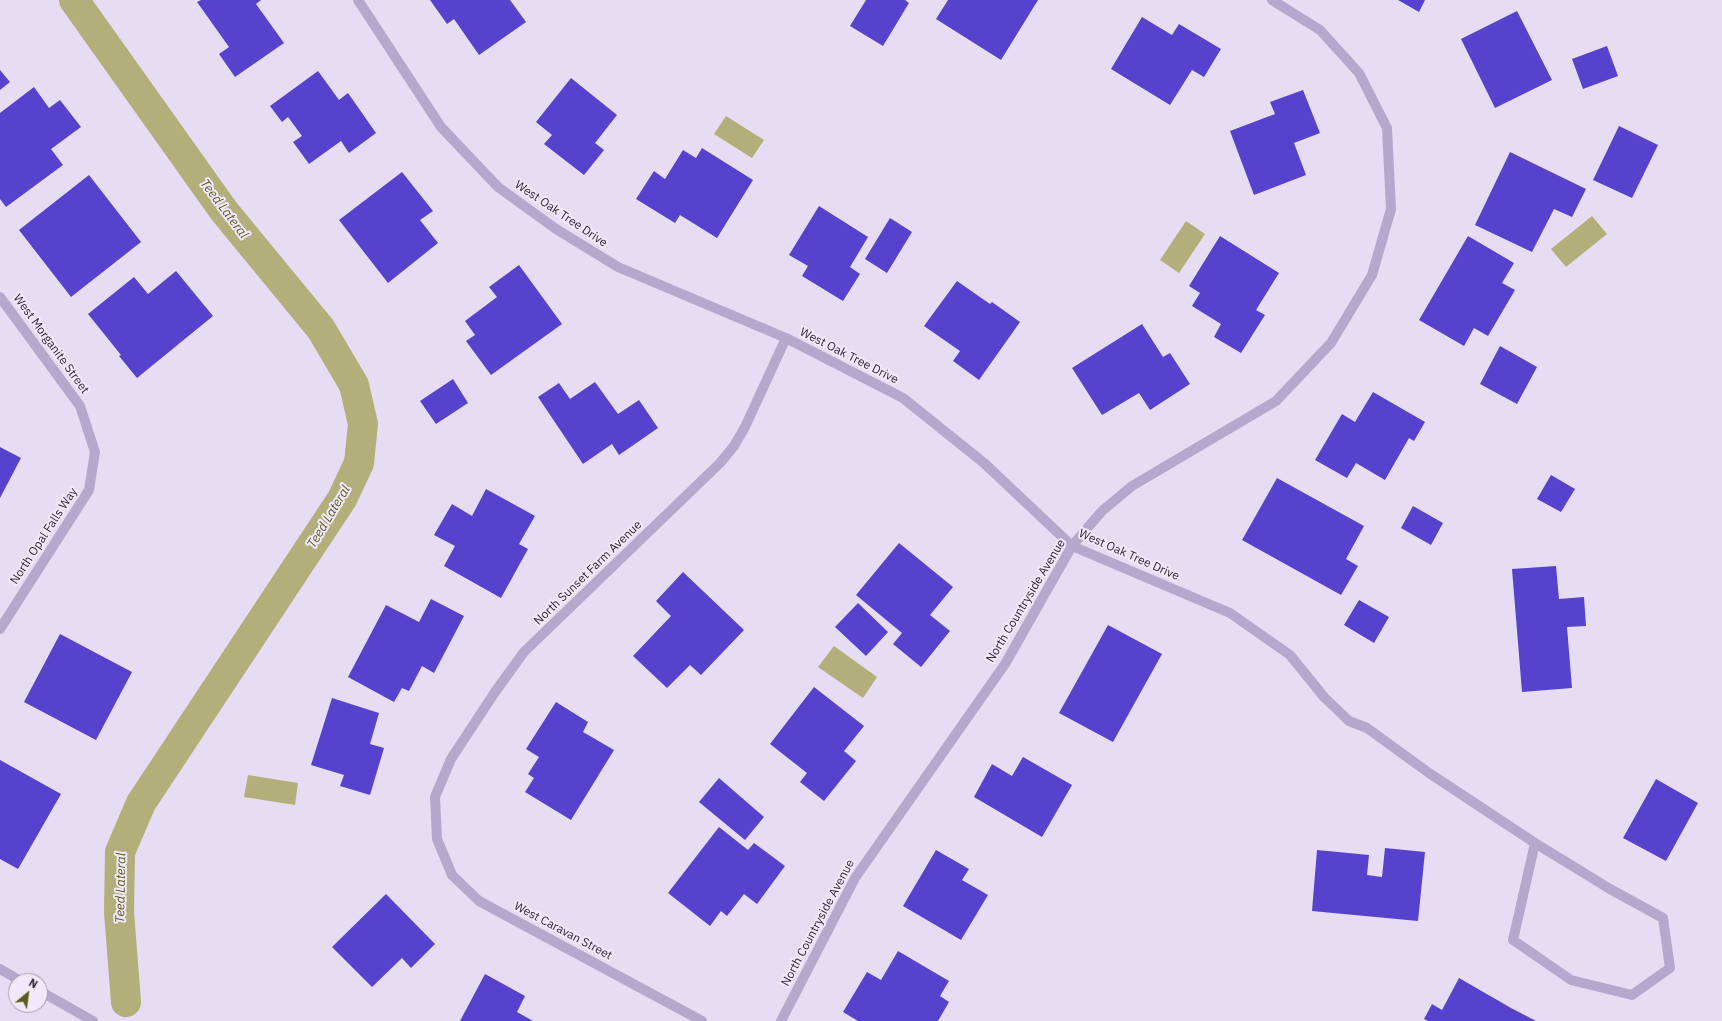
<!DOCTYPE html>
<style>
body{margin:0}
#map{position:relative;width:1722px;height:1021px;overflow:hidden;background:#e6ddf4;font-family:"IBM Plex Sans",sans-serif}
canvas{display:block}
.north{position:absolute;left:8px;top:973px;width:40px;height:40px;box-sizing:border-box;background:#f1e9fb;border:1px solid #a29cad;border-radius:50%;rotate:29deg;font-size:11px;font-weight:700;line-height:16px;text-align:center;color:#2c2839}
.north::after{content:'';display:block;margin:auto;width:14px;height:18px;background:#5d5b1b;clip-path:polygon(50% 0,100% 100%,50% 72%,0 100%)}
</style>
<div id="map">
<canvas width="1722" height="1021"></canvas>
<div class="north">N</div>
</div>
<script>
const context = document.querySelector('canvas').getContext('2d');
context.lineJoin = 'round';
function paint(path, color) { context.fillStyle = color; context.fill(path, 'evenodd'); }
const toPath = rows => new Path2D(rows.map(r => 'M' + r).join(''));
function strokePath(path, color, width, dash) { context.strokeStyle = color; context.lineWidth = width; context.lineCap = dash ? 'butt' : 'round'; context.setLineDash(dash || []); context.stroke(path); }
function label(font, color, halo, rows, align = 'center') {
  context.font = font + ' "IBM Plex Sans",sans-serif'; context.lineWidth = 4; context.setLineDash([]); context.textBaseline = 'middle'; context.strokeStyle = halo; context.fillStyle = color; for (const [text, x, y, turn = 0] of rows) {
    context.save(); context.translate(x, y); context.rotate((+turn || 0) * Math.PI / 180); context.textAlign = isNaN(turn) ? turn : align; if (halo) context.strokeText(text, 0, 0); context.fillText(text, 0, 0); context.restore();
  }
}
const water = toPath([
 [726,116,764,140,752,158,714,134],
 [1592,216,1607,234,1566,267,1551,249],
 [1186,221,1205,234,1179,273,1160,260],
 [834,646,877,677,863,698,818,667],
 [248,775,298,783,295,805,244,797]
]);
const canal = toPath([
 [74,0,224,211,321,329,354,385,363,424,359,463,342,499,141,803,120,852,119,912,126,1002]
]);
const building = toPath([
 [201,0,261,0,256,4,284,43,235,77,219,54,229,47,197,2],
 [430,0,510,0,526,22,479,55,454,19,447,24],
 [866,0,905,0,909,3,883,46,850,26],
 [948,0,1038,0,1001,60,936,19],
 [1398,0,1425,0,1419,12],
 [1517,11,1552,80,1495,108,1461,39],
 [1142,17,1172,35,1179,24,1221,49,1204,77,1192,70,1170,105,1111,69],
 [1607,46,1618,76,1583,89,1572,59],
 [0,70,10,82,0,90],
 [318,71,339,100,348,93,376,133,349,153,341,141,309,164,293,142,302,136,288,117,282,122,270,106],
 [571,78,617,115,595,143,604,150,584,175,544,144,552,135,536,122],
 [34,87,49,108,60,100,81,127,51,149,63,165,6,207,0,199,0,113],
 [1303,90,1320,133,1294,143,1306,175,1254,195,1230,131,1275,114,1270,102],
 [1619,126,1658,145,1632,198,1593,180],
 [702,148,753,180,717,238,680,215,675,223,636,199,654,171,665,179,683,150,696,158],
 [1510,152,1586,189,1572,217,1554,209,1532,252,1475,225],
 [402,172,433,211,420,220,438,243,388,283,339,220],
 [89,175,141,242,71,297,19,230],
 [819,206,868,237,850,267,860,274,843,301,802,276,808,266,789,255],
 [890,218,912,232,887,273,865,259],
 [1220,236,1279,273,1256,310,1265,315,1241,353,1214,337,1221,324,1192,306,1200,293,1189,286],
 [1468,236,1514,263,1502,283,1515,290,1488,336,1474,328,1464,346,1419,320],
 [519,265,562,324,491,375,466,341,475,335,465,321,497,297,489,287],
 [176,271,213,316,137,378,119,356,121,355,88,314,134,277,148,294],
 [957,281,990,304,992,302,1020,322,979,380,953,361,960,351,924,326],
 [1142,324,1163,357,1170,353,1190,384,1150,410,1139,393,1102,415,1072,368],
 [1500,346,1537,367,1517,404,1480,384],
 [453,379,468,403,436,424,420,401],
 [595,382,618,414,639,400,658,428,619,455,612,444,583,464,538,397,559,383,570,399],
 [1373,392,1425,422,1414,441,1409,438,1385,480,1356,463,1347,478,1315,460,1342,414,1355,422],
 [0,447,21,458,0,498],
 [1551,475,1575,489,1561,512,1537,499],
 [1277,478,1364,526,1346,559,1358,566,1341,595,1242,540],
 [486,489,535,516,519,544,528,549,501,598,444,566,455,546,434,535,452,504,472,516],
 [1413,506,1443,523,1431,545,1401,528],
 [899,543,953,587,930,615,950,631,921,667,893,644,902,633,856,595],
 [1556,566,1559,599,1584,597,1586,626,1567,627,1572,688,1522,692,1512,569],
 [683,572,744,630,701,675,690,665,667,688,633,656,671,616,656,601],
 [431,599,464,616,434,673,422,666,409,691,402,688,394,702,348,677,386,605,419,622],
 [1359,600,1389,617,1374,643,1344,625],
 [858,603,888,632,866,656,835,627],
 [1108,625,1162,654,1113,742,1059,713],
 [60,634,132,672,96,740,24,702],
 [814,687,864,726,844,751,856,761,824,801,800,782,807,773,770,744],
 [332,698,379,713,370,744,384,748,370,795,340,786,344,775,311,765],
 [556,702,588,722,583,732,614,750,571,820,525,792,534,778,528,774,539,757,526,749],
 [1023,757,1072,785,1042,837,974,797,992,764,1012,776],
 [0,760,61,794,18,869,0,859],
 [719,778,764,817,745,840,699,802],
 [1656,779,1698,803,1666,861,1623,838],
 [719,827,748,850,754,843,785,866,757,904,744,894,727,916,721,911,710,926,668,893],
 [1385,848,1425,852,1418,921,1312,911,1317,850,1369,855,1367,875,1382,877],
 [936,850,969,869,962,880,988,895,961,940,903,906],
 [386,894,435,944,411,968,402,958,372,987,332,947],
 [898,951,949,981,940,996,949,1002,938,1021,858,1021,843,1012,867,972,881,980],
 [485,974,525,996,517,1012,533,1021,460,1021],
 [1459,978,1511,1008,1536,1021,1428,1021,1424,1019,1432,1004,1442,1010]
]);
const service = toPath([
 [1349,721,1367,728,1429,773,1535,843,1610,889,1663,918,1670,968,1632,995,1571,980,1513,940,1535,843]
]);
const minor = toPath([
 [358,0,441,127,498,187,556,229,618,267,786,338,903,398,984,463,1072,546,1230,613,1290,655,1324,697,1349,721],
 [0,297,80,406,95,452,89,490,0,629],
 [702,1021,479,901,452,875,437,839,435,797,451,759,495,692,524,652,720,463,734,446,745,427,786,338],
 [781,1021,855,878,1005,664,1072,546,1102,511,1132,486,1276,401,1331,343,1372,275,1391,209,1387,128,1359,73,1320,30,1272,0]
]);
const tertiary = toPath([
 [0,969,21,981],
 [40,991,93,1021]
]);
const streetNames = [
 ["West Oak Tree Drive",561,214,34],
 ["West Morganite Street",51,344,54],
 ["West Oak Tree Drive",849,356,27],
 ["North Opal Falls Way",44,536,-57],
 ["West Oak Tree Drive",1129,555,24],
 ["North Sunset Farm Avenue",588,573,-44],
 ["North Countryside Avenue",1026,601,-59],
 ["North Countryside Avenue",818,923,-62],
 ["West Caravan Street",563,931,28]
];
const waterNames = [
 ["Teed Lateral",224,209,53],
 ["Teed Lateral",329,517,-59],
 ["Teed Lateral",121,888,-89]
];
paint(water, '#b2af7a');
strokePath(canal, '#b2af7a', 30);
paint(building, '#5642cc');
strokePath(service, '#b5a8cd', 10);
strokePath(minor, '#b5a8cd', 10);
strokePath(tertiary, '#b5a8cd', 10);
label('12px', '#2c2839', '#f1e9fb', streetNames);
label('italic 13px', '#5d5b1b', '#f1e9fb', waterNames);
</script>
